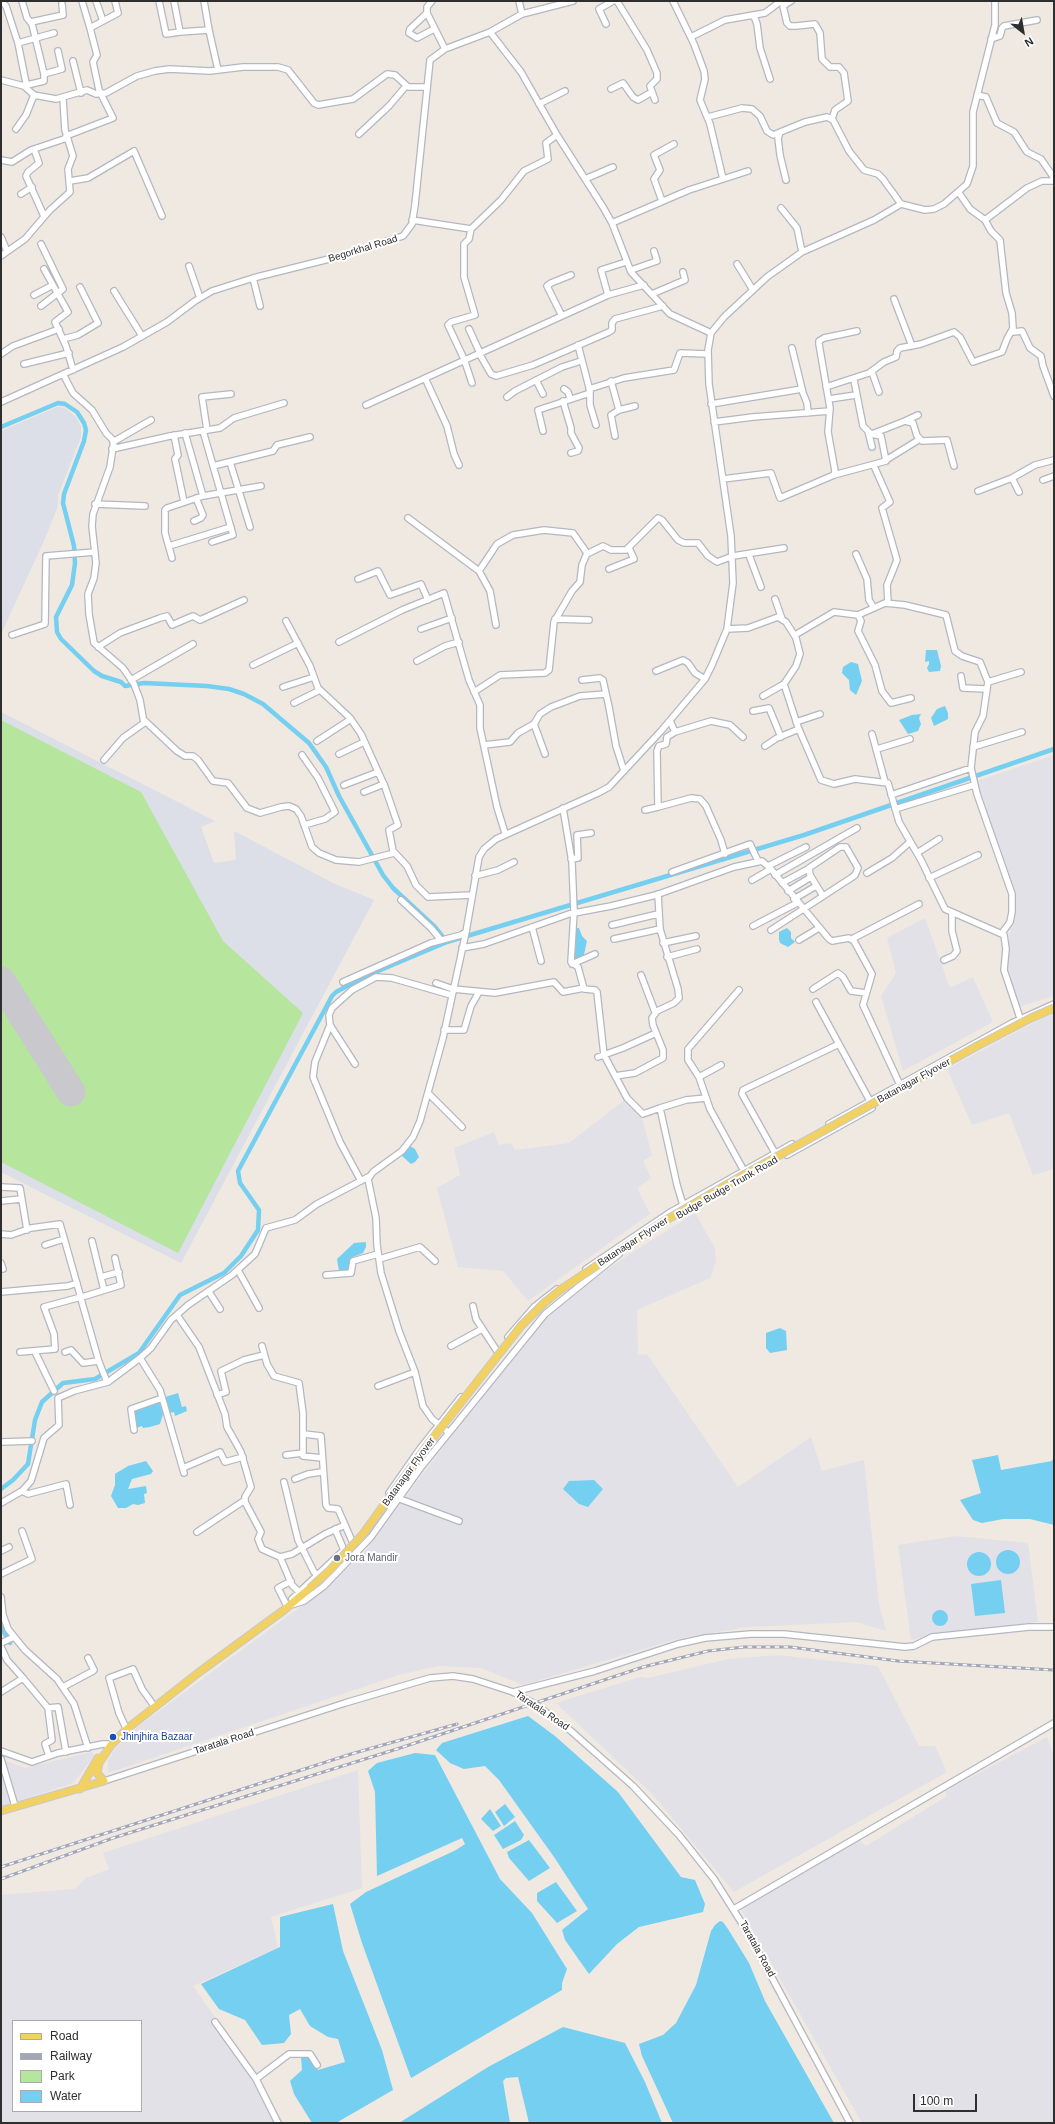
<!DOCTYPE html>
<style>
body{margin:0}
#map{position:relative;width:1055px;height:2124px;overflow:hidden;background:#efe9e1;font-family:Arial,sans-serif}
canvas{display:block}
.frame{position:absolute;inset:0;border:2px solid #2e2e2e;pointer-events:none}
.legend{position:absolute;left:12px;top:2020px;width:130px;height:92px;box-sizing:border-box;background:#fff;border:1px solid #ababab;margin:0;padding:5px 7px;list-style:none;font-size:12px;color:#2e2e2e}
.legend li{display:flex;align-items:center;gap:8px;height:20px}
.legend b{width:20px;border:1px solid #ababab}
.north{position:absolute;left:1003px;top:12px;width:40px;height:40px;-webkit-text-stroke:3px #fff;paint-order:stroke;rotate:149deg;font-size:11px;font-weight:700;line-height:16px;text-align:center;color:#2e2e2e}
.north::after{content:'';display:block;margin:auto;width:14px;height:18px;background:#2e2e2e;clip-path:polygon(50% 0,100% 100%,50% 72%,0 100%)}
.scale{position:absolute;left:913px;top:2094px;width:64px;height:18px;box-sizing:border-box;border:2px solid #2e2e2e;border-top:0;padding-left:5px;font-size:12px;line-height:14px;white-space:nowrap;color:#2e2e2e;-webkit-text-stroke:3px #fff;paint-order:stroke}
</style>
<div id="map">
<canvas width="1055" height="2124"></canvas>
<div class="frame"></div>
<ul class="legend">
<li><b style="height:5px;background:#f2d163"></b>Road</li>
<li><b style="height:5px;background:#a3a6b8"></b>Railway</li>
<li><b style="height:11px;background:#b6e59e"></b>Park</li>
<li><b style="height:11px;background:#75cff0"></b>Water</li>
</ul>
<div class="north">N</div>
<div class="scale">100 m</div>
</div>
<script>
const context = document.querySelector('canvas').getContext('2d');
context.lineJoin = 'round';
function paint(path, color) { context.fillStyle = color; context.fill(path, 'evenodd'); }
const toPath = rows => new Path2D(rows.map(r => 'M' + r).join(''));
function strokePath(path, color, width, dash) { context.strokeStyle = color; context.lineWidth = width; context.lineCap = dash ? 'butt' : 'round'; context.setLineDash(dash || []); context.stroke(path); }
function label(font, color, halo, rows, align = 'center') {
  context.font = font + ' Arial,sans-serif'; context.lineWidth = 4; context.setLineDash([]); context.textBaseline = 'middle'; context.strokeStyle = halo; context.fillStyle = color; for (const [text, x, y, turn = 0] of rows) {
    context.save(); context.translate(x, y); context.rotate((+turn || 0) * Math.PI / 180); context.textAlign = isNaN(turn) ? turn : align; if (halo) context.strokeText(text, 0, 0); context.fillText(text, 0, 0); context.restore();
  }
}
const industrial = toPath([
 [1054,755,1054,996,1019,1007,1006,961,1014,907,974,782],
 [925,918,950,988,973,977,993,1022,903,1071,881,996,896,973,887,938],
 [1054,1012,1054,1169,1033,1175,1009,1113,972,1125,947,1069],
 [627,1098,642,1118,652,1155,643,1161,651,1178,637,1188,650,1214,528,1301,503,1271,458,1267,437,1188,460,1175,454,1148,494,1132,499,1145,511,1143,515,1150,569,1143],
 [695,1213,715,1248,716,1262,710,1278,637,1310,638,1355,647,1354,738,1487,811,1437,822,1471,864,1460,879,1604,886,1631,856,1622,747,1627,681,1638,523,1685,481,1668,439,1666,402,1674,108,1773,108,1760,117,1746,140,1725,326,1588,365,1551,498,1374,548,1316,565,1299,628,1255],
 [956,1536,1028,1543,1038,1622,943,1632,911,1640,898,1545],
 [778,1655,878,1666,919,1746,935,1746,947,1772,734,1892,654,1796,556,1703,640,1677,648,1678,728,1659],
 [1047,1737,1054,1756,1054,2123,862,2123,740,1908,860,1840,866,1846,947,1796,945,1791],
 [91,1752,95,1755,73,1783,1,1807,1,1759,25,1768],
 [358,1770,362,1888,271,1917,278,1948,193,1986,258,2078,284,2123,1,2123,1,1895,75,1889,86,1878,109,1869,103,1853],
 [13,2021,141,2021,141,2111,13,2111]
]);
const airport = toPath([
 [57,407,65,408,76,417,81,426,81,437,58,495,58,506,44,541,1,634,1,431],
 [1,712,215,821,201,827,214,863,236,860,234,831,333,883,374,900,181,1263,1,1172]
]);
const green = toPath([
 [1,720,141,792,223,941,303,1013,178,1253,1,1162,1,999,63,1097,79,1087,1,965]
]);
const water = toPath([
 [926,650,937,650,941,666,940,671,929,672,927,668,929,664,929,661,925,662],
 [851,662,858,664,862,681,856,695,850,690,849,680,842,673,843,667],
 [945,706,948,713,948,719,934,726,931,718,937,709],
 [921,714,919,718,921,724,918,731,908,734,899,720,912,715],
 [572,928,579,928,582,936,587,941,583,959,573,962],
 [787,928,791,932,791,938,795,942,788,947,780,943,779,939,779,932],
 [410,1146,415,1149,419,1157,415,1162,411,1164,402,1156],
 [366,1242,366,1247,363,1253,353,1257,350,1261,349,1270,339,1271,337,1259,354,1243],
 [780,1328,786,1331,787,1350,770,1353,766,1348,766,1333],
 [178,1393,182,1407,186,1406,187,1411,175,1416,174,1412,166,1414,162,1398],
 [159,1400,163,1414,160,1424,150,1427,143,1428,142,1426,136,1428,132,1415,134,1407],
 [998,1455,1001,1470,1052,1461,1054,1456,1054,1525,1030,1519,1003,1519,982,1523,973,1520,960,1500,981,1493,972,1460],
 [146,1461,153,1471,151,1474,132,1479,128,1489,146,1486,147,1493,144,1494,145,1503,138,1505,133,1504,126,1508,118,1508,111,1496,115,1485,115,1474,128,1466],
 [594,1480,603,1489,588,1507,579,1504,563,1489,569,1481],
 '996 1562a12 12 0 1 1 24 0a12 12 0 1 1-24 0Z',
 '967 1564a12 12 0 1 1 24 0a12 12 0 1 1-24 0Z',
 [1001,1580,1005,1613,975,1616,971,1584],
 '932 1618a8 8 0 1 1 16 0a8 8 0 1 1-16 0Z',
 [528,1716,555,1736,618,1792,681,1877,695,1880,705,1904,703,1912,639,1927,617,1944,589,1974,565,1940,562,1930,588,1909,554,1857,499,1780,485,1766,464,1769,450,1763,436,1750,442,1743],
 [415,1753,435,1755,500,1879,532,1913,567,1969,562,1983,562,1990,411,2078,362,1943,350,1904,366,1892,456,1850,465,1844,462,1838,377,1876,375,1792,368,1771,377,1763],
 [505,1804,515,1817,504,1826,495,1812],
 [490,1809,501,1826,493,1831,481,1819],
 [515,1821,524,1835,521,1840,503,1849,494,1835],
 [529,1840,550,1868,529,1881,509,1858,507,1852],
 [556,1882,577,1911,557,1923,537,1901,537,1893],
 [333,1904,343,1951,382,2050,393,2090,336,2123,312,2123,294,2094,290,2081,302,2070,301,2057,308,2055,318,2070,345,2062,338,2039,328,2037,310,2026,300,2009,289,2015,291,2034,284,2043,262,2045,245,2020,219,2009,201,1984,280,1947,280,1917],
 [720,1921,723,1922,728,1929,749,1963,765,2001,834,2123,673,2123,642,2056,639,2044,663,2035,676,2023,696,1985,711,1931,715,1925],
 [563,2027,625,2043,645,2082,662,2123,529,2123,518,2077,506,2078,503,2081,510,2123,399,2123,488,2067]
]);
const canal = toPath([
 [1,427,58,403,65,404,77,412,84,423,86,430,84,441,64,494,63,503,74,546,75,563,72,585,56,617,57,632,61,639,94,671,102,676,121,682,125,686,144,683,207,686,229,689,244,694,263,704,309,743,314,750,326,767,339,796,383,875,393,888,435,927,446,941],
 [1,1489,13,1480,28,1464,35,1420,42,1402,63,1383,95,1379,139,1353,180,1295,224,1273,241,1256,258,1230,259,1210,240,1183,238,1171,332,996,336,992,364,977,447,942,804,835,1054,749],
 [1,1627,10,1643]
]);
const runway = toPath([
 [1,981,71,1092]
]);
const minor = toPath([
 [1,1,6,6,18,43],
 [22,1,27,18,32,24,44,74,44,81,27,85],
 [82,1,90,28],
 [159,1,166,34,180,32],
 [174,1,180,32,209,30,218,70],
 [204,1,209,30],
 [432,1,427,7,427,13,445,49],
 [519,1,522,14],
 [617,1,647,50,657,73,657,79,650,86,655,100],
 [673,1,694,44,704,71,705,79,700,100,710,124,723,179],
 [791,1,783,6,787,23,790,26,796,26,815,24,820,33,822,59,830,67,839,67,844,73,848,101,835,110,832,119],
 [427,13,410,29,409,33,417,38,434,29],
 [754,16,757,24,760,48,770,79],
 [103,21,118,13,115,1],
 [31,22,63,15,62,4],
 [606,24,599,9,613,1],
 [490,32,521,72,557,135,603,207,612,223,631,272,670,314,711,333],
 [691,37,725,20,765,13,781,1],
 [991,39,1000,36,1002,28,1004,26,1037,20],
 [73,61,81,93],
 [44,74,62,69,58,51],
 [1,80,24,86,34,95,56,99,87,90,96,94,106,93,137,76,155,71,169,69,210,71,243,67,278,67,288,70,314,103,318,105,353,99,387,74,395,75,408,87,426,87],
 [27,88,18,43,54,33],
 [611,89,623,83,633,97,638,100,652,92],
 [977,95,986,97,997,123,1014,132,1027,152,1041,159,1054,178],
 [539,104,565,91],
 [708,117,742,108,752,109,760,116,767,131,773,135,805,122,827,117,833,120,849,151,864,170,878,174,883,179,901,204],
 [16,129,26,115,34,95],
 [780,133,778,138,780,155,786,180],
 [359,134,389,106,406,86],
 [66,136,113,118,99,90,93,62,97,55,90,28,103,21,96,1],
 [34,149,39,163,28,172,26,176,44,216],
 [1,160,12,162,31,150,67,138],
 [585,179,613,167],
 [70,181,88,178,134,151,162,216],
 [21,194,32,187],
 [662,201,654,179,660,170,654,155,674,144],
 [781,208,797,228,802,252],
 [412,220,471,229],
 [985,220,1027,188,1042,181,1054,181],
 [612,223,689,190,748,171],
 [1,237,7,251],
 [41,244,63,289,41,306],
 [1,256,25,239,50,210,70,192,68,169,73,156,65,130,63,99],
 [737,264,753,290],
 [189,266,200,298],
 [44,269,68,312,55,322,66,346,73,370],
 [631,270,657,261,654,251],
 [253,278,260,306],
 [114,291,142,336],
 [652,294,685,280,683,272],
 [34,295,53,285],
 [608,295,601,270,626,262],
 [894,299,912,346],
 [562,316,547,286,551,283,571,275],
 [469,329,480,353],
 [1013,332,1022,331,1030,348,1041,356,1043,366,1054,396],
 [63,339,78,335,98,323,80,287],
 [578,345,590,391,590,405,596,425],
 [792,348,803,393,807,403,808,413],
 [479,353,491,374,496,376,533,365,609,332,612,330,612,323,615,319,663,306],
 [1,354,13,346,59,329],
 [24,364,69,353],
 [872,372,879,392],
 [63,374,73,393,92,410,106,433,114,441,110,467,93,514,92,526,96,563,94,578,88,594,89,614,94,643,123,668,134,684,140,700,144,723,123,738,104,760],
 [425,378,447,426,454,454,459,465],
 [536,380,543,394],
 [611,381,619,410,611,415,615,436],
 [472,383,464,359,448,325,451,322,475,315,464,277,464,244,469,239,471,229,501,200,524,171,548,159,546,143,557,135],
 [826,387,869,373,884,362,896,357,897,351,900,348,921,344,954,332,960,337,973,362,1002,352,1007,339,1013,328,1012,313,1006,293,1000,240,991,231,985,220,970,209,959,193],
 [564,389,568,392,570,398],
 [589,389,624,378,674,370,680,353,708,354],
 [507,397,515,391,562,367,581,361],
 [829,399,856,395],
 [563,401,571,428,571,433,579,448,578,451,571,453],
 [1,402,123,347,167,322,195,301,212,291,253,278,341,256,403,236,412,224,415,205,430,60,445,49,490,32,522,14,573,1],
 [711,404,802,389],
 [366,405,608,295,644,285],
 [619,410,635,406],
 [905,421,918,415],
 [714,422,753,417,830,411],
 [207,430,202,397,231,394],
 [203,431,233,535,212,542],
 [543,431,538,410,590,393],
 [868,431,872,447],
 [185,433,203,496],
 [872,434,905,421,913,423,917,436,922,441,947,440,954,466],
 [174,435,178,455,175,459,184,502],
 [113,442,151,420],
 [112,449,170,436,220,428,234,418,284,403],
 [886,460,920,439],
 [230,462,250,527],
 [213,466,273,451,277,445,310,437],
 [874,466,890,502,882,508,897,560,887,585,888,603],
 [834,475,886,461,881,436,871,434,863,426,854,380],
 [1012,478,1019,492],
 [723,479,771,473,780,498,834,475,835,471,828,432,830,408,819,344,819,341,824,338,857,331],
 [1043,480,1054,476],
 [978,491,1012,478,1035,465,1054,460],
 [95,504,145,506],
 [408,518,479,571],
 [194,521,201,518,203,515,196,498],
 [169,546,231,527],
 [587,554,603,546,611,550,626,550,658,518,662,520,678,540,684,543,698,543,708,556,717,562,733,556,784,548],
 [856,554,867,579,869,600,874,608],
 [749,555,761,587],
 [172,558,165,533,165,510,167,508,203,496,261,486],
 [609,569,634,559,629,548],
 [358,579,378,571,390,595,421,584,428,600],
 [775,599,782,619],
 [858,615,861,621,858,631,875,665,882,691,891,703,911,698],
 [555,619,589,620],
 [286,621,310,666,318,688,350,718,361,734,385,787,398,825,389,830,393,851,407,866,416,885,428,897,472,895],
 [421,629,452,618],
 [727,629,748,628,778,617,786,622,796,638,800,654,796,666,784,684,763,696],
 [12,635,45,624,46,556,95,552],
 [795,635,834,612,858,615,885,603,905,605,946,615,955,651,962,656,980,662,988,682,983,716,975,732,971,768,977,794,1012,894,1012,912,1010,922,1002,933],
 [339,642,402,610,444,593,469,680,480,705,480,728,497,807,505,833],
 [98,647,120,633,160,618,167,616,172,625,193,616,200,620,244,600],
 [417,661,445,646,459,642],
 [253,665,298,643],
 [656,671,683,660,688,663,695,673,705,679],
 [961,676,963,688,986,689],
 [131,680,193,644],
 [582,680,600,678,603,680,609,707,616,746,624,771],
 [988,682,1021,672],
 [784,684,798,727,821,780,834,784,855,779,888,783,899,822,921,860,945,909,1004,935,1006,949,1004,970,1021,1021],
 [283,687,314,677],
 [474,692,500,675,545,673,549,670,554,622,572,591,580,582,582,565,587,553,573,533,544,530,513,535,497,544,479,571,490,591,496,625],
 [294,703,320,690],
 [753,711,769,708,781,737],
 [144,720,177,751,185,756,193,756,198,760,213,781,228,783,247,808,260,813,281,807,289,806,296,809,301,816,312,847,319,853,336,860,359,862,394,853],
 [796,722,820,714],
 [534,724,545,754],
 [675,732,711,721,730,725,743,737],
 [872,734,885,782],
 [317,741,351,719],
 [484,745,510,742,518,733,534,724,540,714,551,707,580,696,606,694],
 [765,746,777,738,799,729],
 [973,747,1022,732],
 [877,749,910,739],
 [339,754,364,742],
 [302,755,318,778,335,812,325,819,304,825],
 [344,785,378,772],
 [364,792,384,784],
 [891,795,971,768],
 [658,807,691,798,700,799,706,806,721,840,725,854],
 [563,808,572,862,574,912,571,962,578,967,584,989,595,990,597,992,604,1055,627,1098,643,1114,660,1108,677,1185,683,1205],
 [895,809,974,785],
 [645,810,658,807,657,751,659,746,666,744,667,737,675,732,670,721],
 [917,853,939,839],
 [571,859,578,858,577,835,591,833],
 [768,866,806,847],
 [672,872,750,844,758,861],
 [867,873,892,858,910,842],
 [775,875,857,828],
 [475,876,498,870,514,862],
 [929,878,978,855],
 [752,880,771,869],
 [782,883,808,869],
 [788,891,811,877],
 [794,899,816,886],
 [401,900,431,928,440,939],
 [612,925,658,914],
 [753,926,797,903],
 [532,927,541,961],
 [771,930,851,878,855,875,858,868,846,847,840,847,809,868,810,875,823,896],
 [614,939,660,929],
 [852,939,919,904],
 [799,940,819,928],
 [663,943,696,936],
 [462,948,484,944,569,914,611,906,656,895,734,867,762,861,771,869,829,939,832,941,849,938,854,941,872,974,863,1005,901,1087],
 [667,957,697,949],
 [944,960,953,956,957,951,952,931,952,914],
 [572,964,595,954],
 [641,975,655,1012],
 [343,982,431,943,461,935,466,932],
 [436,983,453,989,495,993,554,982,563,992,584,988],
 [813,989,838,973,843,977,851,991,866,993],
 [816,1002,870,1101],
 [330,1025,355,1064],
 [444,1030,464,1030,471,1006,479,992],
 [598,1057,623,1048,656,1033],
 [721,1065,699,1077,710,1109,744,1171],
 [615,1076,635,1073,663,1058,663,1050,653,1025,652,1018,657,1011,674,1003,679,998,678,989,660,929,658,894],
 [699,1077,688,1060,688,1049,739,990],
 [428,1093,462,1127],
 [660,1108,686,1100,706,1098],
 [829,1124,1012,1023,1054,1004],
 [775,1153,742,1094,743,1090,839,1044],
 [787,1155,872,1108],
 [361,1181,340,1142,313,1077,315,1062,330,1025,329,1015,332,1008,352,990,376,977,392,978,451,995],
 [1,1187,20,1188,27,1230],
 [1,1201,21,1199],
 [1,1234,11,1235,31,1228,60,1224,81,1298],
 [92,1241,104,1290],
 [45,1245,64,1239],
 [379,1259,420,1247,435,1261],
 [1,1263,3,1269],
 [586,1269,669,1213,792,1144],
 [238,1270,259,1308],
 [326,1275,351,1273,353,1261,378,1254],
 [101,1277,119,1272],
 [1,1292,68,1286,77,1283],
 [209,1292,220,1309],
 [473,1306,476,1319,497,1351],
 [177,1315,199,1347,225,1414,227,1427,241,1452,251,1487,245,1497,245,1502,261,1532,258,1539,262,1549,280,1557,292,1554,325,1534,345,1525],
 [508,1337,534,1307,557,1289],
 [262,1346,267,1364,274,1376,299,1383,303,1413,303,1456,322,1458],
 [451,1346,482,1329],
 [20,1352,55,1349,54,1334,44,1307,81,1297],
 [35,1352,54,1391],
 [65,1352,71,1350,83,1363,98,1361],
 [140,1358,160,1390,184,1473],
 [107,1382,99,1362,81,1299,82,1297,121,1285,115,1258],
 [378,1386,415,1372],
 [217,1395,226,1392,221,1371,244,1360,264,1355],
 [134,1430,131,1409,162,1398],
 [448,1432,432,1419,423,1406,415,1372,399,1331,381,1273,377,1245,376,1218,368,1179,373,1172,402,1151,413,1137,420,1121,443,1038,466,932,479,857,484,849,496,839,598,793,609,787,661,731,705,679,712,665,727,629,733,583,731,536,709,384,708,350,711,333,724,317,767,277,802,252,874,220,901,204,925,210,934,209,944,204,967,184,973,166,973,112,995,25,995,1],
 [304,1434,321,1436,326,1505,328,1508,338,1509,352,1541],
 [1,1442,32,1441],
 [286,1455,303,1453],
 [183,1468,220,1452,225,1462,243,1457],
 [295,1479,308,1474,322,1472],
 [284,1482,298,1540,314,1572,319,1575],
 [22,1491,28,1494,66,1484,70,1505],
 [389,1493,419,1450,461,1397],
 [400,1499,459,1521],
 [1,1503,22,1491,31,1481,44,1438,59,1425,58,1398,74,1391,108,1382,140,1358,151,1348,171,1320,188,1305,232,1275,255,1254,266,1228,295,1220,317,1204,370,1176],
 [335,1529,344,1550],
 [197,1532,245,1500],
 [1,1551,9,1547],
 [280,1557,292,1585,299,1592],
 [1,1574,32,1559,22,1531],
 [1,1597,3,1615,8,1629,25,1650,57,1679,74,1704,88,1748],
 [292,1599,344,1550],
 [286,1604,278,1588,291,1581],
 [291,1605,304,1601,324,1586,371,1537,422,1466,545,1314,619,1254],
 [1,1643,14,1637],
 [1,1647,7,1660,23,1678],
 [63,1687,93,1671,94,1670,88,1658],
 [1,1692,23,1678,48,1708,52,1740,45,1744,49,1756],
 [513,1692,595,1671,678,1644,705,1638,751,1634,784,1634,905,1647,914,1646,932,1637,1029,1627,1054,1627],
 [48,1708,58,1707,66,1752],
 [125,1726,119,1713,109,1678,133,1669,142,1689,152,1703],
 [1,1751,32,1762,58,1753,103,1744,108,1744,108,1749],
 [1,1759,15,1806],
 [104,1781,345,1703,430,1678,453,1676,473,1679,513,1692,535,1704,571,1731,633,1786,679,1835,714,1879,748,1933,850,2123],
 [734,1909,1054,1723],
 [215,2022,256,2079,278,2123],
 [256,2079,289,2054,310,2054,317,2065]
]);
const major = toPath([
 [80,1789,98,1758],
 [1,1811,104,1781,97,1773,99,1763,111,1745,128,1728,198,1673,284,1610,310,1588]
]);
const rail = toPath([
 [1,1867,351,1754,457,1724],
 [1,1879,113,1838,400,1748,643,1667,708,1651,744,1647,790,1647,898,1661,1054,1670]
]);
const majorBridge = toPath([
 [310,1588,330,1570,363,1534,429,1443,521,1326,544,1303,560,1290,661,1223,740,1177,977,1046,1031,1018,1054,1008]
]);
const markers = [
 [337,1558,4,"#6b7280"],
 [113,1737,4,"#1a4fb4"]
];
const streetNames = [
 ["Begorkhal Road",363,249,-17],
 ["Batanagar Flyover",914,1081,-29],
 ["Budge Budge Trunk Road",727,1188,-30],
 ["Batanagar Flyover",633,1242,-33],
 ["Batanagar Flyover",409,1472,-54],
 ["Taratala Road",542,1711,34],
 ["Taratala Road",224,1742,-18],
 ["Taratala Road",757,1949,61]
];
const worshipNames = [
 ["Jora Mandir",345,1558]
];
const transitNames = [
 ["Jhinjhira Bazaar",121,1737]
];
paint(industrial, '#e3e1e8');
paint(airport, '#dcdee8');
paint(green, '#b6e59e');
paint(water, '#75cff0');
strokePath(canal, '#75cff0', 4.5);
strokePath(runway, '#c9c8cc', 29);
strokePath(minor, '#b4b7c1', 8);
strokePath(major, '#c9c9c9', 9);
strokePath(minor, '#fff', 5.5);
strokePath(major, '#f2d163', 7);
strokePath(rail, '#a3a6b8', 3);
strokePath(rail, '#fff', 1.5, [4.5]);
strokePath(majorBridge, '#c9c9c9', 9, []);
strokePath(majorBridge, '#f2d163', 7);
for (const [x, y, r, color] of markers) { const dot = new Path2D(); dot.arc(x, y, r, 0, 2 * Math.PI); context.fillStyle = color; context.fill(dot); strokePath(dot, '#fff', 1.5); }
label('10px', '#2e2e2e', '#fff', streetNames);
label('10px', '#5b616d', '#fff', worshipNames, 'left');
label('10px', '#164399', '#fff', transitNames, 'left');
</script>
